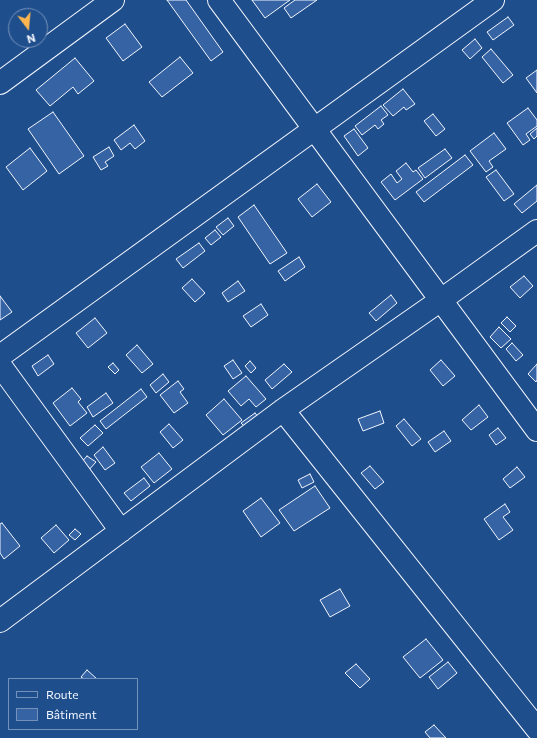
<!DOCTYPE html>
<meta charset="utf-8">
<style>
body{margin:0}
#map{position:relative;width:537px;height:738px;overflow:hidden;background:#1f4e8c;font-family:Commissioner,sans-serif}
canvas{display:block}
.legend{position:absolute;left:8px;top:678px;width:130px;height:52px;box-sizing:border-box;background:#1f4e8c;border:1px solid #7391ba;margin:0;padding:5px 7px;list-style:none;font-size:12px;color:#f2f6ff}
.legend li{display:flex;align-items:center;gap:8px;height:20px}
.legend b{width:20px;border:1px solid #7391ba}
.north{position:absolute;left:8px;top:8px;width:40px;height:40px;box-sizing:border-box;background:#1f4e8c;border:1px solid #7391ba;border-radius:50%;rotate:164deg;font-size:11px;font-weight:700;line-height:16px;text-align:center;color:#f2f6ff}
.north::after{content:'';display:block;margin:auto;width:14px;height:18px;background:#ffb74d;clip-path:polygon(50% 0,100% 100%,50% 72%,0 100%)}
</style>
<div id="map">
<canvas width="537" height="738"></canvas>
<ul class="legend">
<li><b style="height:5px;background:#1f4e8c"></b>Route</li>
<li><b style="height:11px;background:#3563a3"></b>Bâtiment</li>
</ul>
<div class="north">N</div>
</div>
<script>
const context = document.querySelector('canvas').getContext('2d');
context.lineJoin = 'round';
function paint(path, color) { context.fillStyle = color; context.fill(path, 'evenodd'); }
const toPath = rows => new Path2D(rows.map(r => 'M' + r).join(''));
function strokePath(path, color, width, dash) { context.strokeStyle = color; context.lineWidth = width; context.lineCap = dash ? 'butt' : 'round'; context.setLineDash(dash || []); context.stroke(path); }
const building = toPath([
 [167,0,186,0,223,52,211,61,167,0],
 [252,0,290,0,265,18,252,0],
 [295,0,317,0,291,18,284,8,295,0],
 [508,17,514,25,493,40,487,32,508,17],
 [125,24,142,47,123,61,106,38,125,24],
 [475,39,482,48,470,59,462,50,475,39],
 [491,49,513,75,503,83,482,57,491,49],
 [180,57,193,73,162,97,149,82,180,57],
 [75,58,94,81,78,94,73,87,50,106,36,90,75,58],
 [537,70,537,93,526,78,537,70],
 [403,89,415,104,406,110,404,107,393,116,383,105,403,89],
 [381,106,388,115,381,120,384,124,378,129,375,125,362,135,355,126,381,106],
 [528,108,537,120,537,126,526,134,530,140,523,145,507,123,528,108],
 [53,112,84,156,59,174,28,129,53,112],
 [433,114,445,129,436,136,424,121,433,114],
 [134,125,145,141,135,149,130,143,121,150,114,140,134,125],
 [537,128,537,136,534,139,530,134,537,128],
 [354,129,368,148,358,156,344,136,354,129],
 [494,133,506,149,489,161,493,167,486,172,470,151,494,133],
 [109,147,114,156,105,162,108,166,101,170,93,157,109,147],
 [30,148,47,171,23,190,6,167,30,148],
 [445,149,452,158,425,178,418,168,445,149],
 [465,155,473,165,424,202,416,192,465,155],
 [406,163,413,172,416,170,423,179,395,200,381,182,391,174,397,183,402,179,396,171,406,163],
 [496,170,514,194,504,201,486,177,496,170],
 [317,184,331,202,312,217,298,199,317,184],
 [537,185,537,201,522,213,514,204,537,185],
 [254,205,287,253,270,264,238,217,254,205],
 [228,218,234,226,223,235,216,227,228,218],
 [215,230,221,237,211,245,205,238,215,230],
 [199,243,205,251,183,268,176,259,199,243],
 [299,257,305,267,285,281,278,271,299,257],
 [524,276,533,286,520,298,510,287,524,276],
 [192,279,205,293,195,302,182,288,192,279],
 [238,281,245,291,228,302,222,293,238,281],
 [391,295,397,303,376,321,369,313,391,295],
 [0,296,12,312,0,320,0,296],
 [261,304,268,315,251,327,243,316,261,304],
 [507,317,516,326,510,332,501,323,507,317],
 [95,318,107,333,88,348,76,333,95,318],
 [499,327,511,339,501,348,490,337,499,327],
 [512,343,523,355,516,361,506,349,512,343],
 [137,345,153,364,142,373,126,355,137,345],
 [48,355,54,364,38,376,32,366,48,355],
 [233,360,242,373,233,379,224,366,233,360],
 [441,360,455,376,443,386,430,370,441,360],
 [250,361,256,368,251,373,245,366,250,361],
 [113,363,119,370,115,374,108,367,113,363],
 [284,364,292,372,272,389,265,380,284,364],
 [537,364,537,380,536,382,528,374,537,364],
 [163,374,169,382,156,393,150,385,163,374],
 [246,376,266,399,256,407,249,399,241,406,228,391,246,376],
 [178,381,184,389,180,392,188,403,174,413,160,395,178,381],
 [72,388,81,399,78,402,87,413,70,426,53,403,72,388],
 [141,389,147,397,106,429,100,421,141,389],
 [106,393,113,403,93,417,87,407,106,393],
 [224,399,242,420,223,435,206,415,224,399],
 [479,405,488,417,471,430,462,420,479,405],
 [380,411,384,423,363,431,358,419,380,411],
 [255,413,259,418,246,428,241,423,255,413],
 [404,419,421,439,412,446,396,426,404,419],
 [169,424,183,440,173,448,160,432,169,424],
 [95,425,103,433,88,446,80,438,95,425],
 [498,428,506,438,496,445,489,435,498,428],
 [444,431,451,441,435,452,428,442,444,431],
 [103,447,115,463,105,470,94,455,103,447],
 [159,453,172,469,154,483,141,467,159,453],
 [87,456,96,462,87,472,79,465,87,456],
 [370,466,384,482,375,489,361,473,370,466],
 [517,467,525,477,510,488,503,479,517,467],
 [310,474,314,482,302,488,298,480,310,474],
 [144,478,150,486,131,501,124,493,144,478],
 [315,486,330,508,294,531,279,510,315,486],
 [261,498,280,523,261,537,243,511,261,498],
 [505,504,510,512,503,517,513,530,499,540,484,519,505,504],
 [2,523,20,546,4,559,0,553,0,524,2,523],
 [56,525,69,540,54,553,41,538,56,525],
 [75,529,81,534,75,540,69,535,75,529],
 [340,589,350,606,330,617,320,600,340,589],
 [426,639,443,660,420,678,403,657,426,639],
 [448,662,457,673,438,689,429,677,448,662],
 [356,664,370,679,360,688,345,673,356,664],
 [87,670,97,679,84,679,81,677,87,670],
 [434,725,446,738,430,738,425,732,434,725]
]);
const minor = toPath([
 [219,0,537,430],
 [0,83,113,0],
 [0,356,493,0],
 [0,365,121,531],
 [283,410,537,729],
 [0,621,283,410,441,300,537,231]
]);
paint(building, '#3563a3');
strokePath(building, '#f2f6ff', 1);
strokePath(minor, '#f2f6ff', 24);
strokePath(minor, '#1f4e8c', 22);
</script>
